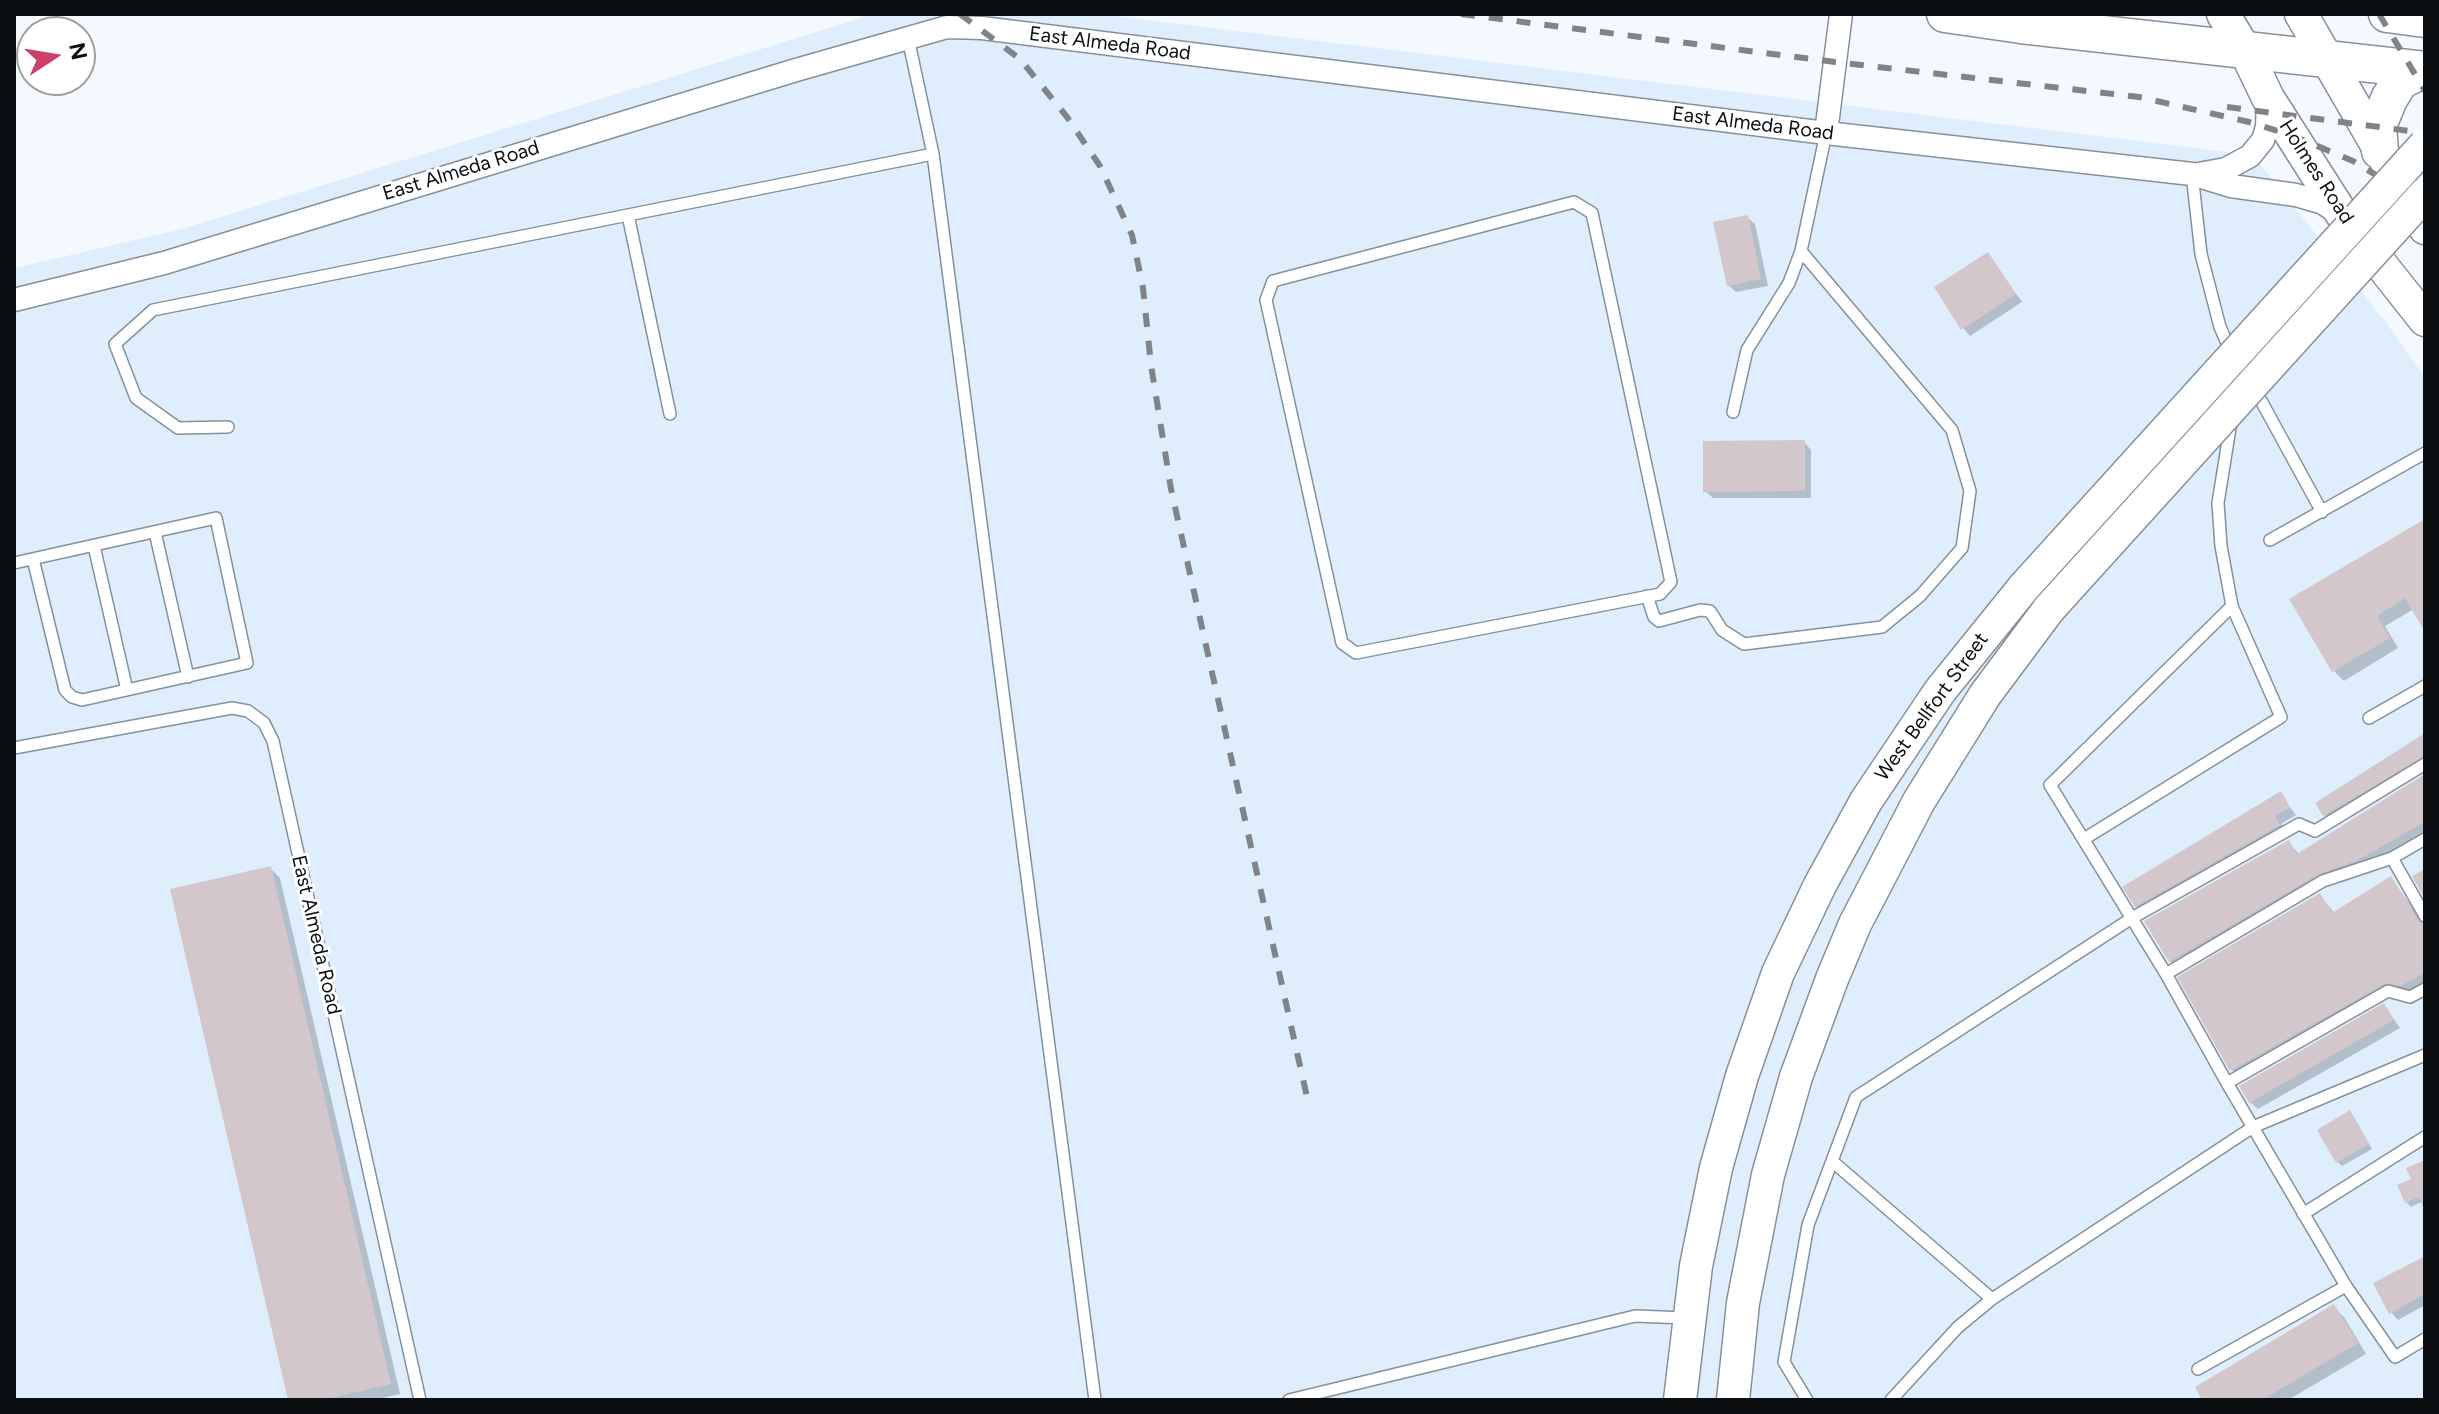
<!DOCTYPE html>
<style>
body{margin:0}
#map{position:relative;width:2439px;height:1414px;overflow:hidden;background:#f4f9ff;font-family:Figtree,sans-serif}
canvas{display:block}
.frame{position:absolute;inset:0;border:16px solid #0c0f12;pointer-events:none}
.north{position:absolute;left:16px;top:16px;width:80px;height:80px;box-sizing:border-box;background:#fff;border:2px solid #9e9fa0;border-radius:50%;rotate:78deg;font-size:22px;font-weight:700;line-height:32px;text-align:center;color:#0c0f12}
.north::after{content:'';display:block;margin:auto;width:28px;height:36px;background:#cd3f6b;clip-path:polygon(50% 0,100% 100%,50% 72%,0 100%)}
</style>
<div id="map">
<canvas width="2439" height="1414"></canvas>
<div class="frame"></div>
<div class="north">N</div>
</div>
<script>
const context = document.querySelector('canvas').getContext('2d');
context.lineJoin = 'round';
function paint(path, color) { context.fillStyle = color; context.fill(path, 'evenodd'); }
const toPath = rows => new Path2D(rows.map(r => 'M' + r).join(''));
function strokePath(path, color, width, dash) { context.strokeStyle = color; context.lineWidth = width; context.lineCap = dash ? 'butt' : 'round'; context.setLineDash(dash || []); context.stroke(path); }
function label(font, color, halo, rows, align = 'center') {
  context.font = font + ' Figtree,sans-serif'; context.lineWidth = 6; context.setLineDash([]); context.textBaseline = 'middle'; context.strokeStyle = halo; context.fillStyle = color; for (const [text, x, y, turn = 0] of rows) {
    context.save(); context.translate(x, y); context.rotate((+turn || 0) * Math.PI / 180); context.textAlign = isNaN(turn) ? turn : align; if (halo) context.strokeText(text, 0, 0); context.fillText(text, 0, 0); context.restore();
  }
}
const built = toPath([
 [874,14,1098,14,2253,155,2385,321,2425,377,2425,1400,14,1400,14,268,182,229]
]);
const shadow = toPath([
 [1747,217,1755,224,1768,286,1736,292,1728,285],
 [1988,254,2022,302,1970,336,1963,328],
 [1804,442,1811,450,1811,498,1713,498,1705,491],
 [2425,521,2425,628,2414,609,2385,626,2398,648,2344,681,2334,671],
 [2425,735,2425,770,2334,824,2324,815],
 [2425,776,2425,836,2328,882,2180,970,2170,961,2146,922,2288,842,2299,854],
 [2280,794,2296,815,2281,824,2286,833,2144,913,2136,906],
 [270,868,280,878,400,1394,374,1400,291,1400],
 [2391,878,2425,925,2425,987,2412,995,2394,992,2241,1080,2232,1070,2180,978,2320,895,2335,914],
 [2384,1005,2400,1028,2258,1109,2250,1102],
 [2354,1117,2372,1149,2342,1166,2337,1161],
 [2425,1162,2425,1200,2411,1207,2406,1202,2413,1180],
 [2425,1258,2425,1305,2398,1320,2391,1312],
 [2334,1307,2344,1317,2366,1354,2288,1400,2205,1400]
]);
const building = toPath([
 [1748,215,1761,279,1727,286,1713,222],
 [1988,252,2016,294,1961,330,1934,287],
 [1805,440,1805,491,1703,492,1703,441],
 [2425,519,2425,632,2405,598,2377,616,2390,638,2332,672,2289,599],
 [2425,733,2425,756,2323,816,2315,803],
 [2425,774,2425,822,2358,860,2319,874,2169,962,2144,921,2289,840,2297,854],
 [2281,791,2290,807,2275,816,2280,825,2135,907,2122,887],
 [271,866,391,1384,322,1400,288,1400,170,889],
 [2425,869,2425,899,2412,876],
 [2391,876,2418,920,2425,924,2425,972,2401,986,2384,984,2230,1071,2177,977,2320,893,2332,913],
 [2384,1003,2394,1020,2249,1103,2239,1086],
 [2350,1110,2369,1144,2336,1163,2317,1130],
 [2425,1160,2425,1212,2419,1197,2405,1203,2397,1185,2411,1179,2406,1168],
 [2425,1256,2425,1294,2389,1314,2373,1283],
 [2334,1304,2358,1343,2262,1400,2202,1400,2195,1387]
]);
const service = toPath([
 [908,38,933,154,1095,1400],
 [2192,174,2201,254,2220,327,2231,352],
 [1574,202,1592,213,1671,582,1660,594,1356,653,1342,643,1266,300,1273,281,1574,202],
 [628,215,670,414],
 [2253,386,2322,512],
 [1733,412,1747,350,1789,283,1801,251],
 [228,427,178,428,136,398,115,344,153,310,933,154],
 [155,532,188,677],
 [2270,540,2425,453],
 [94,546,127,690],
 [14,563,216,518,247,663,82,700,72,697,65,690,33,559],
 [1647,596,1654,617,1659,621,1700,610,1710,611,1722,630,1744,644,1882,627,1920,596,1962,548,1970,491,1952,430,1801,251,1826,133],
 [2232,606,2050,785,2166,974,2227,1083,2346,1286],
 [2369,718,2425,686],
 [14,748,232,708,248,711,264,723,273,741,420,1400],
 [2084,839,2281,717,2232,606,2221,546,2218,503,2231,422],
 [2392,858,2425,839],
 [2166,974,2323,881,2392,858,2425,916],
 [2227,1083,2388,991,2410,997,2425,989],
 [1832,1161,1992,1299,1958,1327,1891,1400],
 [2303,1214,2425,1137],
 [1992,1299,2253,1127,2425,1055],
 [2198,1369,2346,1286,2395,1357,2425,1339],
 [1289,1400,1635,1316,1686,1318],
 [1807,1400,1784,1362,1808,1225,1856,1097,2132,918,2299,824,2315,831,2425,764]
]);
const minor = toPath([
 [1826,133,1841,14],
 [2198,174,2226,169,2250,156,2263,140,2267,127,2268,98],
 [14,300,164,263,796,70,947,27,982,28,1826,133,2192,174,2231,186,2296,195,2323,203,2338,213]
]);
const secondary = toPath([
 [2223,14,2245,50,2268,98,2345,219,2425,320],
 [2301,14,2425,228],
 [1680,1400,1696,1266,1716,1168,1742,1076,1778,973,1820,885,1866,801,1940,691,2024,587],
 [1733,1400,1743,1303,1768,1175,1796,1077,1832,979,1855,924,1919,801,1985,695,2049,609]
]);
const primary = toPath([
 [1945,14,2021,25,2425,70],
 [2387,14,2425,19],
 [2380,151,2378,126,2389,99,2400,81,2423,70]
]);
const rail = toPath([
 [960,14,1020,59,1067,117,1100,166,1132,235,1143,288,1151,365,1171,489,1309,1106],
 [1461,14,1835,62,2139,97,2249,122,2291,135,2353,161,2425,205],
 [2379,14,2425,91],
 [2227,107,2425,133]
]);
const secondaryBridge = toPath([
 [2024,587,2425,145],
 [2049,609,2425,194]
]);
const streetNames = [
 ["East Almeda Road",1110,44,7],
 ["East Almeda Road",1753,124,7],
 ["East Almeda Road",461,171,-17],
 ["Holmes Road",2316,172,57],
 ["West Bellfort Street",1932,707,-54],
 ["East Almeda Road",316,935,77]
];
paint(built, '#dfeefd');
paint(shadow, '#0003');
paint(building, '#d4c7cc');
strokePath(service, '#879098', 14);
strokePath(minor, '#879098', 25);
strokePath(secondary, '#879098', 35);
strokePath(primary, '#879098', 39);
strokePath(service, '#fff', 11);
strokePath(minor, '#fff', 22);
strokePath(secondary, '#fff', 32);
strokePath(primary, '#fff', 36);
strokePath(rail, '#808488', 6, [14, 14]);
strokePath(secondaryBridge, '#879098', 35, []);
strokePath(secondaryBridge, '#fff', 32);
label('20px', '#0c0f12', '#fff', streetNames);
</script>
